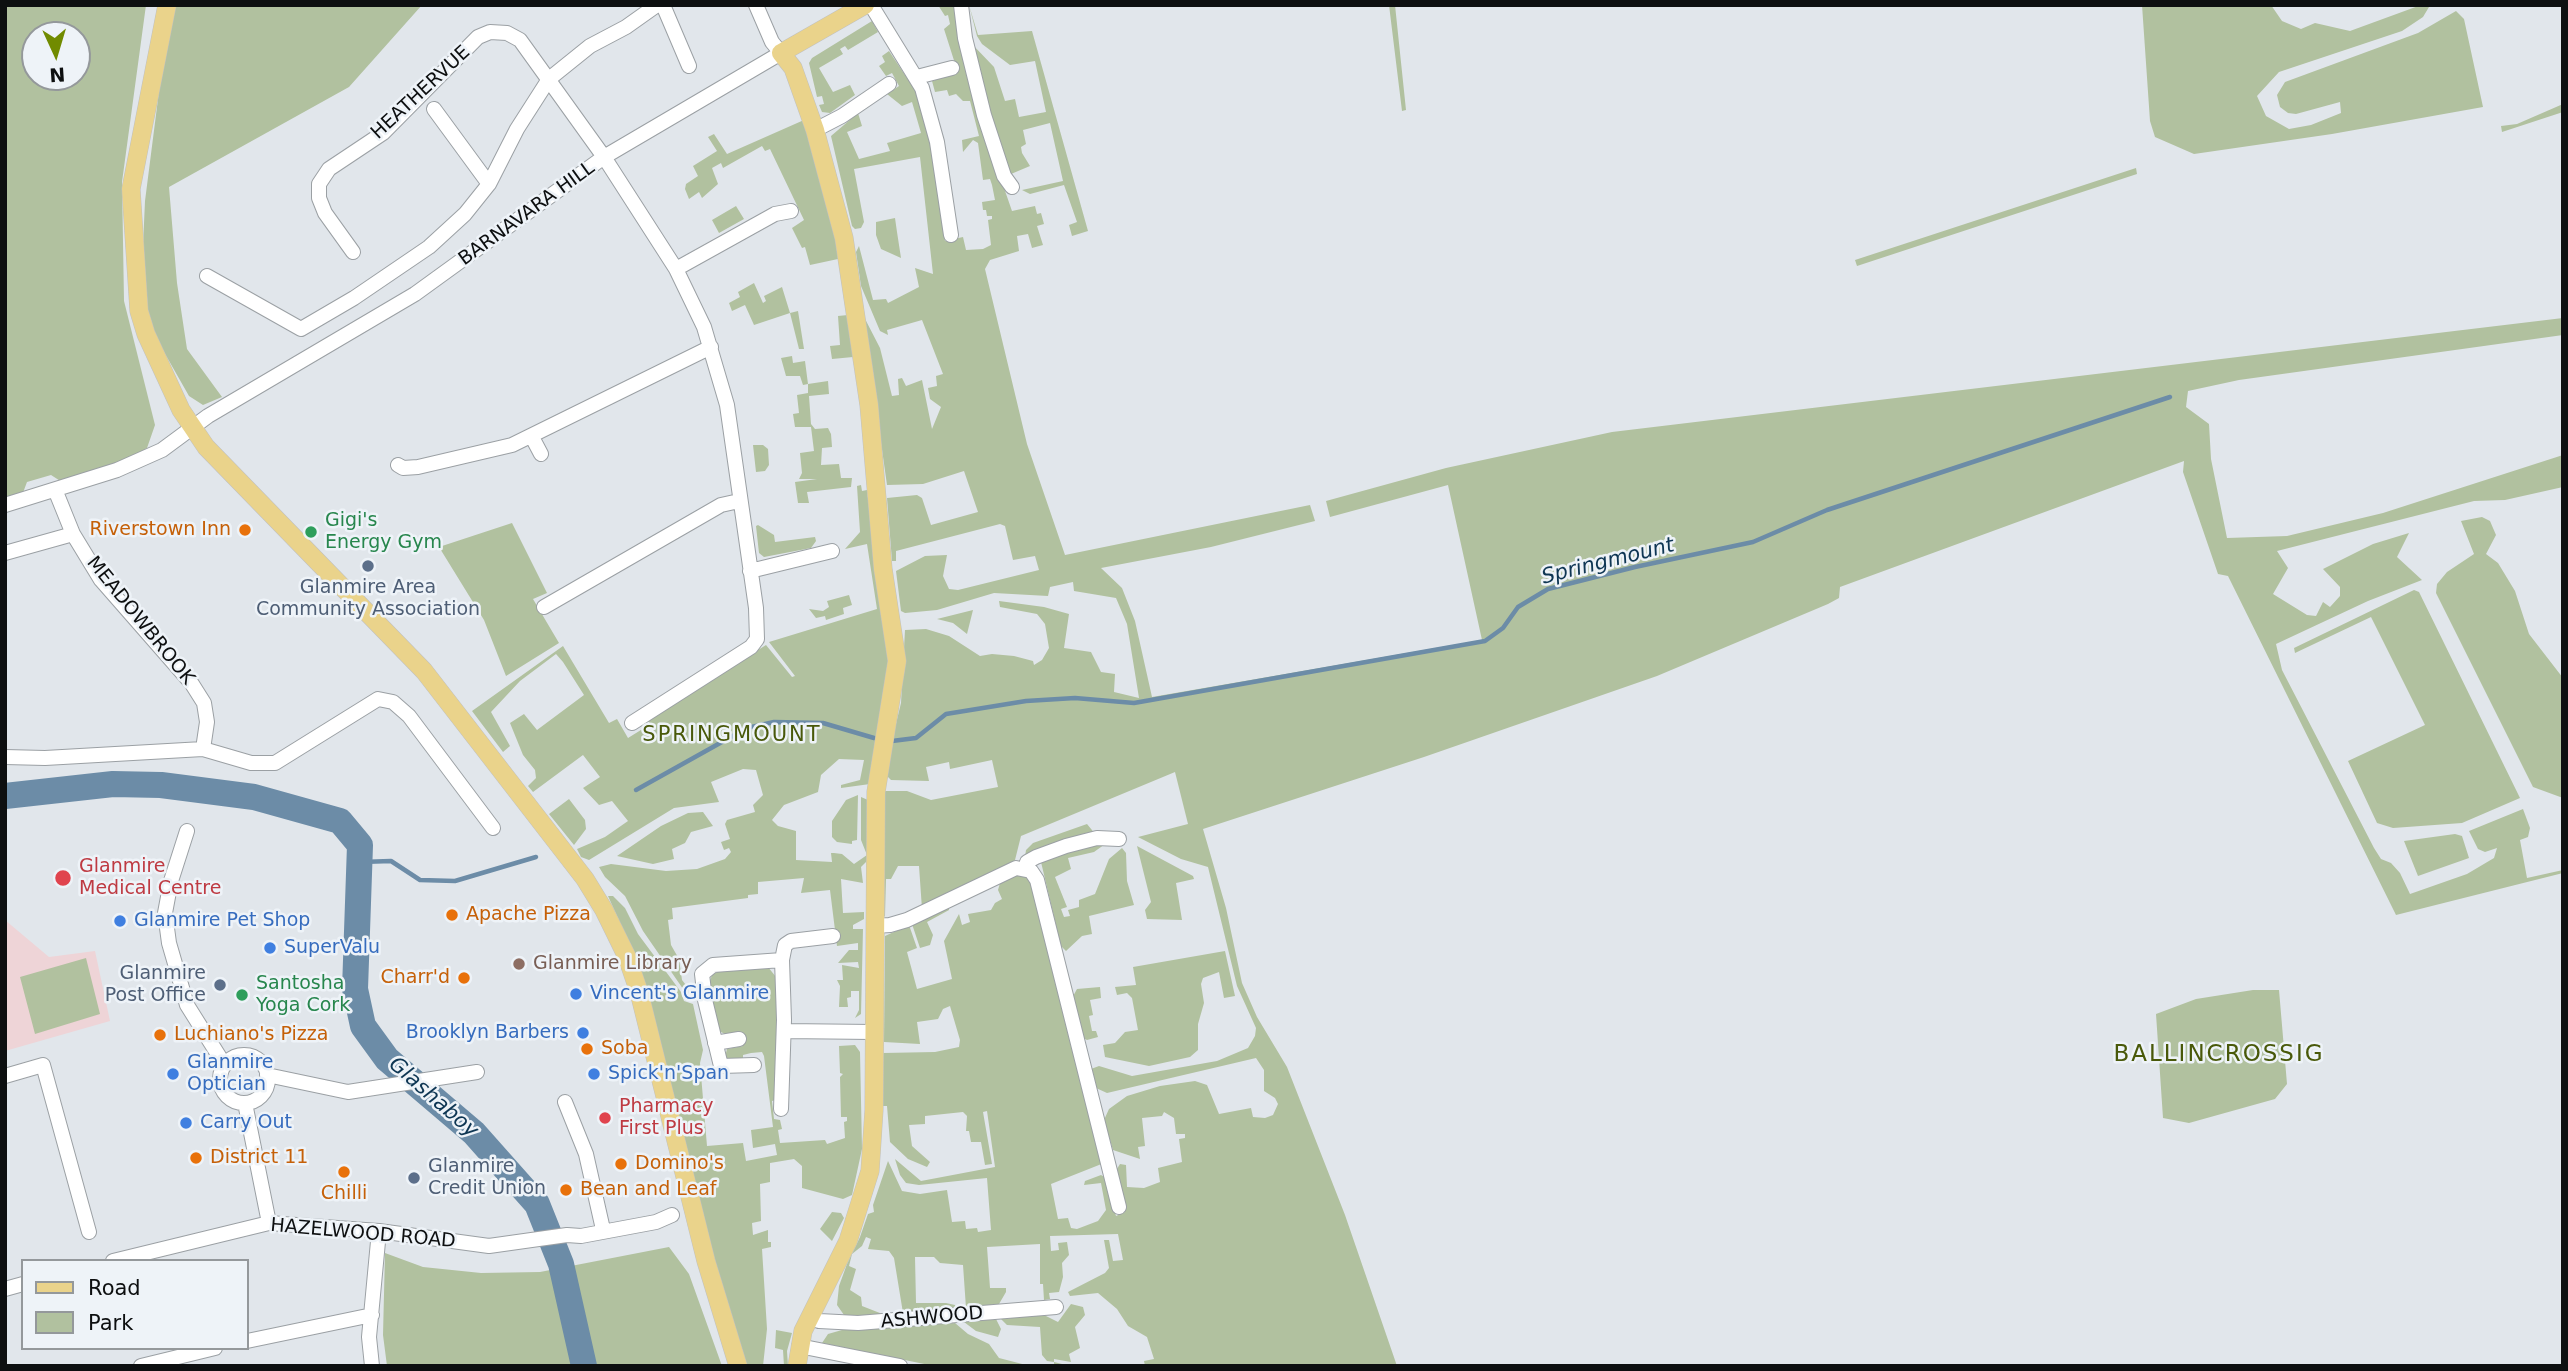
<!DOCTYPE html>
<style>
body{margin:0}
#map{position:relative;width:2568px;height:1371px;overflow:hidden;background:#e1e6eb;font-family:"DejaVu Sans",sans-serif}
canvas{display:block}
.frame{position:absolute;inset:0;border:7px solid #0d0f10;pointer-events:none}
.legend{position:absolute;left:21px;top:1259px;width:228px;height:91px;box-sizing:border-box;background:#eef3f8;border:2px solid #94989b;margin:0;padding:9px 12px;list-style:none;font-size:21px;color:#0d0f10}
.legend li{display:flex;align-items:center;gap:14px;height:35px}
.legend b{width:35px;border:2px solid #94989b}
.north{position:absolute;left:21px;top:21px;width:70px;height:70px;box-sizing:border-box;background:#eef3f8;border:2px solid #94989b;border-radius:50%;rotate:176deg;font-size:19px;font-weight:700;line-height:28px;text-align:center;color:#0d0f10}
.north::after{content:'';display:block;margin:auto;width:24px;height:32px;background:#718b00;clip-path:polygon(50% 0,100% 100%,50% 72%,0 100%)}
</style>
<div id="map">
<canvas width="2568" height="1371"></canvas>
<div class="frame"></div>
<ul class="legend">
<li><b style="height:9px;background:#ead38b"></b>Road</li>
<li><b style="height:19px;background:#b1c19f"></b>Park</li>
</ul>
<div class="north">N</div>
</div>
<script>
const context = document.querySelector('canvas').getContext('2d');
context.lineJoin = 'round';
function paint(path, color) { context.fillStyle = color; context.fill(path, 'evenodd'); }
const toPath = rows => new Path2D(rows.map(r => 'M' + r).join(''));
function strokePath(path, color, width, dash) { context.strokeStyle = color; context.lineWidth = width; context.lineCap = dash ? 'butt' : 'round'; context.setLineDash(dash || []); context.stroke(path); }
function label(font, color, halo, rows, align = 'center') {
  context.font = font + ' "DejaVu Sans",sans-serif'; context.lineWidth = 5; context.setLineDash([]); context.textBaseline = 'middle'; context.strokeStyle = halo; context.fillStyle = color; for (const [text, x, y, turn = 0] of rows) {
    context.save(); context.translate(x, y); context.rotate((+turn || 0) * Math.PI / 180); context.textAlign = isNaN(turn) ? turn : align; if (halo) context.strokeText(text, 0, 0); context.fillText(text, 0, 0); context.restore();
  }
}
const education = toPath([
 [5,920,49,957,95,951,110,1021,5,1051]
]);
const green = toPath([
 [5,5,146,5,122,182,124,301,155,425,147,448,122,463,65,484,51,475,27,482,21,498,5,500],
 [35,35,77,35,77,77,35,77],
 [170,5,422,5,349,87,169,187,177,283,187,349,222,397,203,405,189,396,156,338,148,318,142,268,145,201],
 [938,5,956,5,988,142,1012,211,1035,206,1037,214,1041,213,1044,224,1037,226,1043,245,1032,248,1028,234,1017,236,1019,251,990,260,985,269,1027,444,1065,555,1310,505,1315,521,1211,547,1101,568,1122,588,1135,621,1152,697,1482,640,1448,485,1330,517,1326,501,1446,468,1612,432,2563,318,2563,335,2239,380,2188,391,2186,407,2209,424,2211,459,2227,538,2287,536,2383,513,2563,455,2563,487,2505,500,2474,501,2277,551,2288,568,2273,594,2307,615,2316,616,2323,602,2330,607,2340,596,2340,587,2323,569,2373,544,2409,533,2397,557,2422,580,2368,601,2276,644,2282,670,2374,848,2381,859,2391,863,2400,873,2410,894,2467,874,2494,858,2497,848,2485,852,2478,849,2469,831,2523,809,2530,828,2528,837,2520,840,2527,878,2563,870,2563,873,2396,915,2228,576,2218,574,2183,472,2184,461,1840,587,1839,598,1828,604,1657,676,1424,757,1203,829,1226,908,1242,983,1257,1017,1287,1067,1345,1215,1397,1366,1145,1366,1144,1361,1154,1359,1147,1337,1128,1326,1117,1309,1098,1293,1070,1296,1068,1292,1105,1273,1109,1268,1104,1240,1109,1240,1113,1261,1123,1260,1118,1234,1050,1236,1051,1251,1059,1250,1058,1243,1067,1242,1069,1255,1062,1263,1063,1277,1059,1292,1049,1293,1050,1299,1044,1300,1043,1284,1040,1284,1040,1244,987,1247,990,1288,1006,1288,1006,1292,999,1304,966,1308,963,1265,940,1263,934,1257,915,1257,916,1303,946,1303,955,1305,956,1309,903,1313,894,1258,889,1251,868,1249,871,1239,866,1237,862,1246,852,1254,849,1266,856,1269,850,1290,861,1297,862,1306,885,1315,844,1315,837,1305,839,1286,847,1264,860,1237,868,1214,874,1212,873,1205,888,1161,902,1191,920,1194,947,1190,952,1222,965,1221,966,1229,977,1228,978,1232,991,1230,987,1178,919,1185,906,1183,900,1175,895,1159,921,1181,995,1167,987,1111,983,1112,992,1164,985,1165,981,1142,971,1142,969,1131,966,1131,967,1116,963,1112,925,1116,925,1124,909,1125,912,1146,930,1162,927,1167,908,1159,890,1142,887,1106,880,1106,880,1058,883,1053,935,1052,959,1047,960,1040,950,1006,943,1009,938,1019,917,1022,920,1044,884,1042,885,936,909,925,917,948,907,952,917,989,952,979,944,941,959,914,962,925,970,922,968,914,991,910,995,903,1002,899,998,890,1000,883,1016,875,1028,877,1032,883,1104,1163,1051,1184,1058,1219,1068,1218,1071,1228,1077,1229,1098,1221,1106,1210,1101,1183,1084,1185,1085,1181,1101,1175,1106,1178,1116,1216,1125,1212,1115,1172,1120,1164,1126,1165,1127,1187,1144,1188,1160,1182,1158,1168,1182,1162,1179,1139,1185,1138,1185,1134,1176,1134,1174,1118,1164,1112,1162,1116,1142,1118,1145,1146,1138,1147,1140,1159,1113,1150,1104,1120,1109,1109,1127,1096,1160,1086,1195,1081,1207,1085,1219,1114,1251,1108,1253,1117,1265,1118,1273,1115,1278,1104,1275,1098,1264,1091,1264,1070,1256,1058,1107,1093,1096,1088,1091,1069,1099,1066,1132,1076,1217,1061,1248,1048,1255,1036,1256,1028,1237,986,1208,867,1181,859,1138,837,1188,824,1175,772,1021,836,1015,860,1008,867,922,909,919,866,898,866,891,879,886,879,885,916,882,916,884,791,907,791,931,800,998,787,992,760,950,769,949,762,926,767,929,781,891,780,887,776,888,757,901,703,905,630,926,629,949,636,980,656,992,654,1014,656,1033,661,1034,665,1042,660,1049,648,1045,624,1037,614,1000,607,999,601,1044,607,1069,614,1064,648,1091,652,1101,672,1115,674,1114,692,1139,698,1127,624,1116,598,1074,591,1073,582,1050,587,1048,596,994,593,937,610,905,613,901,611,896,571,925,556,947,555,943,576,949,589,958,590,1039,570,1035,556,1013,560,1005,526,1000,524,896,551,896,561,892,561,887,498,917,495,922,498,931,525,978,512,964,471,923,484,887,485,863,315,880,348,892,396,899,395,898,379,902,378,906,386,922,380,932,429,941,407,930,399,928,388,937,386,936,376,943,374,922,320,887,330,888,335,880,331,861,286,856,252,859,246,873,300,886,299,888,303,919,287,915,268,933,274,920,157,854,169,864,222,861,228,855,229,852,226,831,136,858,113,862,126,847,132,859,159,890,151,887,143,921,133,912,102,902,106,887,94,899,86,892,73,886,76,879,66,885,62,882,56,889,51,917,93,931,143,945,241,963,237,966,250,983,249,991,245,988,220,992,219,992,216,987,216,986,210,983,210,982,202,995,200,992,185,990,179,983,180,978,143,973,140,963,152,962,140,979,136,970,101,963,101,956,94,949,96,947,90,935,92,932,81,958,73,944,29,950,24,948,15,945,16],
 [969,5,978,35,1032,31,1088,231,1072,236,1069,225,1077,222,1064,185,1030,194,1022,190,1063,181,1050,123,1023,130,1026,144,1021,147,1022,153,1030,166,1011,174,1004,161,971,43,994,67,1005,101,1015,99,1019,117,1046,112,1035,61,1010,65,982,44,977,36],
 [1389,5,1395,5,1406,110,1402,111],
 [2142,5,2271,5,2282,21,2301,29,2315,23,2350,31,2421,5,2429,7,2423,17,2402,31,2279,72,2257,96,2266,116,2289,129,2311,125,2341,113,2340,102,2296,114,2288,113,2280,107,2277,95,2285,82,2418,33,2456,11,2464,19,2483,107,2332,134,2194,154,2155,137,2150,121],
 [872,21,878,32,848,50,845,46,840,49,843,54,819,68,833,92,850,85,855,95,830,113,822,112,819,105,824,104,822,96,817,97,809,63,812,58],
 [2563,104,2563,112,2502,132,2501,126,2517,124],
 [804,120,835,222,838,259,810,265,805,247,802,248,792,228,804,220,770,149,765,151,762,146,723,168,721,163,712,168,718,184,702,198,699,192,689,199,685,189,686,184,698,176,693,166,717,151,708,137,714,134,727,154],
 [2136,168,2137,174,1857,266,1855,260],
 [736,206,744,219,719,233,712,220],
 [895,218,897,232,901,258,881,249,876,235,876,222],
 [754,283,763,303,766,301,764,296,782,287,790,313,798,311,804,349,799,349,790,313,754,325,745,305,732,311,729,303,740,297,738,292],
 [848,315,853,357,832,359,830,346,840,345,838,316],
 [792,356,793,363,805,361,808,384,828,381,829,394,809,396,811,424,815,429,828,428,831,434,832,447,822,448,821,465,839,464,841,478,852,478,851,487,807,492,809,503,798,503,795,482,817,479,799,479,802,473,800,453,814,451,811,427,795,427,793,414,799,413,797,395,808,393,808,384,803,385,800,376,786,376,781,358],
 [753,445,763,445,768,449,769,465,765,471,756,472],
 [861,485,862,491,867,490,889,662,870,784,841,788,841,785,860,780,864,760,839,759,821,775,818,792,784,805,772,820,778,826,796,831,796,860,832,862,831,853,834,853,842,854,854,864,867,855,861,840,861,797,868,800,869,859,861,867,863,883,841,879,843,913,864,912,864,919,853,925,853,929,863,929,861,1014,855,1018,859,1010,859,991,851,991,851,997,847,998,848,1007,839,1007,840,986,837,980,843,980,842,965,859,968,858,962,838,963,849,950,858,950,858,943,837,946,830,890,801,893,804,878,758,882,758,894,748,895,748,898,672,908,673,919,668,920,671,945,679,959,682,980,689,989,690,999,643,931,625,896,605,877,599,867,611,864,666,871,697,869,725,859,731,852,729,848,724,850,721,842,730,839,725,824,727,820,755,812,753,805,763,795,756,770,743,769,711,782,719,802,674,808,589,860,581,857,577,849,605,837,628,821,612,801,599,805,583,788,600,777,583,755,533,792,528,786,536,778,535,770,523,755,510,723,524,714,537,730,584,695,563,662,556,654,520,681,491,712,510,746,503,752,472,711,563,646,609,723,617,719,628,738,649,725,649,719,766,645,792,677,795,676,769,642,877,609,867,544,845,549,860,532,857,486],
 [2482,517,2490,521,2496,535,2486,554,2498,563,2515,591,2529,634,2563,678,2563,798,2533,787,2436,593,2437,584,2447,572,2474,554,2461,521],
 [512,523,547,593,533,599,559,643,506,676,484,620,439,547],
 [758,525,774,535,775,542,815,537,816,541,811,548,764,557,759,553,756,526],
 [2414,590,2419,592,2520,798,2462,823,2393,828,2377,823,2348,761,2425,725,2371,617,2295,653,2294,648],
 [849,595,852,605,843,608,844,614,826,620,825,616,816,618,809,609,823,611,829,607,827,601],
 [973,610,967,634,953,623,937,619],
 [858,795,857,840,852,841,852,844,837,842,832,837,832,821,846,800],
 [569,799,585,820,586,829,574,845,549,814],
 [703,812,713,826,691,832,685,843,672,849,674,859,653,864,617,856,661,826,688,813],
 [1087,824,1096,835,1025,857,1026,850,1033,843],
 [2455,834,2462,836,2469,858,2418,876,2404,841],
 [1108,842,1094,852,1068,858,1071,869,1055,877,1067,907,1061,909,1064,917,1070,916,1068,910,1079,907,1079,900,1095,894,1109,859,1122,848,1126,853,1127,881,1134,905,1089,916,1092,934,1082,936,1066,951,1061,946,1041,862,1045,856],
 [1137,846,1193,876,1194,879,1176,883,1182,920,1147,919,1145,910,1151,902],
 [608,896,613,896,625,908,638,934,681,992,684,1001,693,1004,703,1050,700,1063,707,1146,743,1143,746,1161,777,1155,775,1144,753,1148,751,1130,773,1127,764,1056,762,1052,751,1053,743,1055,743,1060,730,1061,725,1057,727,1049,743,1046,741,1034,725,1034,719,1031,709,984,712,975,719,971,768,967,776,977,776,1100,772,1101,774,1119,780,1120,782,1129,778,1130,780,1143,825,1140,827,1144,845,1138,844,1122,847,1121,847,1117,841,1117,840,1077,843,1074,840,1073,839,1046,855,1045,860,1052,862,1149,852,1195,843,1199,802,1188,802,1166,794,1159,770,1163,770,1182,760,1184,761,1221,752,1223,753,1235,768,1230,768,1242,771,1242,771,1247,762,1249,767,1329,763,1366,747,1366,741,1352,713,1261,634,954],
 [949,906,949,910,927,922,933,935,930,945,920,948,912,924],
 [1225,951,1235,996,1224,998,1219,972,1203,978,1201,984,1204,1003,1198,1024,1198,1050,1190,1057,1149,1066,1105,1057,1103,1045,1115,1043,1125,1032,1138,1030,1132,998,1127,993,1117,995,1115,987,1136,985,1133,967],
 [86,958,100,1014,35,1034,20,977],
 [1100,987,1101,998,1090,1000,1093,1015,1089,1016,1092,1031,1096,1031,1098,1037,1087,1040,1081,1037,1071,1000,1077,989],
 [2253,990,2279,990,2287,1084,2275,1099,2189,1123,2163,1118,2156,1014,2196,999],
 [832,1212,841,1213,844,1218,832,1241,820,1229],
 [669,1247,689,1274,722,1366,387,1366,383,1335,385,1253,423,1267,481,1273,540,1272],
 [1071,1304,1083,1307,1085,1315,1075,1327,1080,1348,1069,1354,1071,1362,1054,1359,1054,1362,1070,1366,1054,1366,1054,1362,1047,1361,1042,1355,1040,1327,1007,1325,1001,1319,1044,1315,1058,1322],
 [996,1319,1001,1329,998,1337,976,1331,964,1322],
 [955,1323,968,1334,989,1344,999,1358,1030,1366,934,1366,822,1343,828,1334,842,1330],
 [776,1330,792,1333,787,1351,788,1366,784,1366,783,1350,775,1348]
]);
const stream = toPath([
 [892,741,916,738,946,714,1026,701,1075,698,1134,703,1485,641,1503,628,1518,607,1548,589,1635,567,1753,542,1827,510,2170,397],
 [636,790,747,728,774,722,823,723,874,738],
 [361,862,391,861,420,880,455,881,536,857]
]);
const river = toPath([
 [5,796,113,784,161,785,254,797,340,821,360,845,355,989,363,1026,387,1059,474,1133,537,1204,561,1264,584,1366]
]);
const minor = toPath([
 [663,5,689,66],
 [871,5,922,88,937,142,951,235],
 [961,5,965,38,984,115,1004,176,1012,187],
 [917,77,952,68],
 [434,109,489,184],
 [815,130,842,116,889,84],
 [353,252,325,213,319,198,319,184,329,169,383,133,478,37,490,32,507,33,520,40,604,157,676,269,704,327,727,405,756,608,757,639,751,647,632,723],
 [676,269,775,214,791,211],
 [207,276,301,329,354,298,429,247,465,214,489,184,517,129,549,79,590,46,626,27,657,5],
 [532,437,541,454],
 [398,465,403,468,418,467,512,445,711,347],
 [56,492,73,534,101,580,192,684,204,703,207,722,203,749],
 [5,505,117,470,162,450,208,416,415,294,604,157,781,53,772,42,756,5],
 [5,553,73,534],
 [750,571,832,551],
 [544,607,721,505,739,501],
 [5,757,45,758,203,749,251,763,275,763,378,699,393,702,409,716,493,828],
 [187,831,171,881,165,913,169,943,187,1005,224,1064],
 [1026,868,1027,862,1036,857,1066,846,1097,838,1119,839],
 [875,926,890,925,907,920,1016,868,1031,871,1037,880,1119,1207],
 [782,960,785,945,791,941,833,936],
 [784,1031,873,1032],
 [715,1043,739,1039],
 '220 1079a24 24 0 1 1 48 0a24 24 0 1 1-48 0Z',
 [754,1065,721,1066,705,1000,702,974,713,965,782,960,784,1020,781,1109],
 [267,1075,348,1092,477,1072],
 [5,1076,43,1065,89,1232],
 [565,1102,586,1154,602,1225],
 [245,1103,269,1223],
 [113,1261,269,1223,379,1231,489,1246,567,1235,581,1236,656,1222,672,1215],
 [5,1289,23,1284],
 [809,1317,819,1321,858,1323,1056,1307],
 [247,1341,372,1315],
 [799,1346,900,1366],
 [141,1366,215,1348],
 [372,1366,369,1337,379,1231]
]);
const major = toPath([
 [167,5,131,189,139,311,146,334,181,410,206,447,424,671,585,879,604,910,627,957,639,992,706,1261,738,1366],
 [797,1366,803,1331,848,1241,870,1171,874,1110,876,792,897,661,883,569,869,405,844,238,815,130,793,68,781,53,865,5]
]);
const markers = [
 [245,530,7,"#e8710a"],
 [311,532,7,"#2e9e5b"],
 [368,566,7,"#5c6f8a"],
 [63,878,9,"#e0444e"],
 [452,915,7,"#e8710a"],
 [120,921,7,"#3f7fe0"],
 [270,948,7,"#3f7fe0"],
 [519,964,7,"#8d6e63"],
 [464,978,7,"#e8710a"],
 [220,985,7,"#5c6f8a"],
 [576,994,7,"#3f7fe0"],
 [242,995,7,"#2e9e5b"],
 [583,1033,7,"#3f7fe0"],
 [160,1035,7,"#e8710a"],
 [587,1049,7,"#e8710a"],
 [173,1074,7,"#3f7fe0"],
 [594,1074,7,"#3f7fe0"],
 [605,1118,7,"#e0444e"],
 [186,1123,7,"#3f7fe0"],
 [196,1158,7,"#e8710a"],
 [621,1164,7,"#e8710a"],
 [344,1172,7,"#e8710a"],
 [414,1178,7,"#5c6f8a"],
 [566,1190,7,"#e8710a"]
];
const streetNames = [
 ["HEATHERVUE",421,93,-43],
 ["BARNAVARA HILL",527,214,-36],
 ["MEADOWBROOK",140,621,51],
 ["HAZELWOOD ROAD",363,1234,5],
 ["ASHWOOD",932,1318,-5]
];
const leisureNames = [
 ["Gigi's",325,521],
 ["Energy Gym",325,543],
 ["Santosha",256,984],
 ["Yoga Cork",256,1006]
];
const foodNames = [
 ["Riverstown Inn",231,530,"right"],
 ["Apache Pizza",466,915],
 ["Charr'd",450,978,"right"],
 ["Luchiano's Pizza",174,1035],
 ["Soba",601,1049],
 ["District 11",210,1158],
 ["Domino's",635,1164],
 ["Bean and Leaf",580,1190],
 ["Chilli",344,1194,"center"]
];
const serviceNames = [
 ["Glanmire Area",368,588],
 ["Community Association",368,610],
 ["Glanmire",206,974,"right"],
 ["Post Office",206,996,"right"],
 ["Glanmire",428,1167,"left"],
 ["Credit Union",428,1189,"left"]
];
const healthNames = [
 ["Glanmire",79,867],
 ["Medical Centre",79,889],
 ["Pharmacy",619,1107],
 ["First Plus",619,1129]
];
const shopNames = [
 ["Glanmire Pet Shop",134,921],
 ["SuperValu",284,948],
 ["Vincent's Glanmire",590,994],
 ["Brooklyn Barbers",569,1033,"right"],
 ["Glanmire",187,1063],
 ["Optician",187,1085],
 ["Spick'n'Span",608,1074],
 ["Carry Out",200,1123]
];
const educationNames = [
 ["Glanmire Library",533,964]
];
const waterNames = [
 ["Springmount",1608,562,-14],
 ["Glashaboy",433,1098,41]
];
const neighbourhoodNames = [
 ["SPRINGMOUNT",732,736]
];
const quarterNames = [
 ["BALLINCROSSIG",2219,1055]
];
paint(education, '#eed4d7');
paint(green, '#b1c19f');
strokePath(stream, '#6c8ca7', 4.5);
strokePath(river, '#6c8ca7', 26);
strokePath(minor, '#9ba0a4', 16);
strokePath(major, '#c0c1c1', 19);
strokePath(minor, '#fff', 14);
strokePath(major, '#ead38b', 18);
for (const [x, y, r, color] of markers) { const dot = new Path2D(); dot.arc(x, y, r, 0, 2 * Math.PI); context.fillStyle = color; context.fill(dot); strokePath(dot, '#eef3f8', 2.5); }
label('19px', '#0d0f10', '#eef3f8', streetNames);
label('19px', '#27864d', '#eef3f8', leisureNames, 'left');
label('19px', '#c56008', '#eef3f8', foodNames, 'left');
label('19px', '#4e5e75', '#eef3f8', serviceNames);
label('19px', '#be3a42', '#eef3f8', healthNames, 'left');
label('19px', '#366cbe', '#eef3f8', shopNames, 'left');
label('19px', '#785e54', '#eef3f8', educationNames, 'left');
label('italic 21px', '#0e3653', '#eef3f8', waterNames);
context.letterSpacing = '2px';
label('21px', '#49590a', '#eef3f8', neighbourhoodNames);
context.letterSpacing = '0px';
context.letterSpacing = '2px';
label('23px', '#49590a', '#eef3f8', quarterNames);
context.letterSpacing = '0px';
</script>
